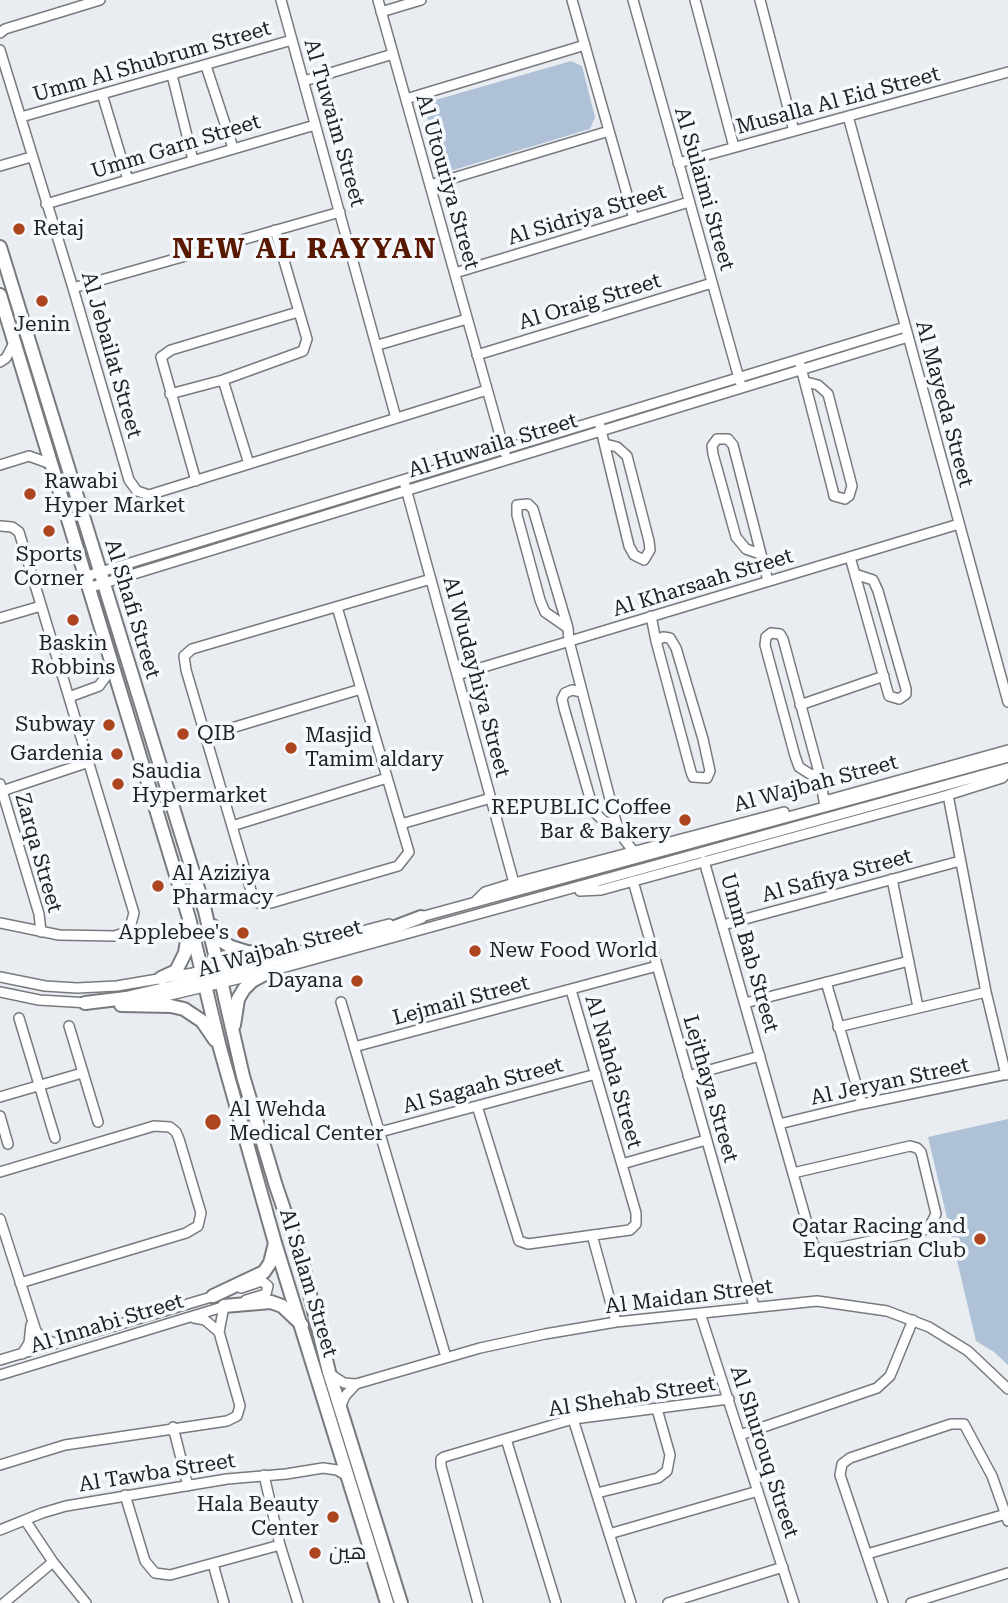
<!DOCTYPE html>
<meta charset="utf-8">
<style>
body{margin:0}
canvas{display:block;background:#e9ecf1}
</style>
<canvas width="1008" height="1603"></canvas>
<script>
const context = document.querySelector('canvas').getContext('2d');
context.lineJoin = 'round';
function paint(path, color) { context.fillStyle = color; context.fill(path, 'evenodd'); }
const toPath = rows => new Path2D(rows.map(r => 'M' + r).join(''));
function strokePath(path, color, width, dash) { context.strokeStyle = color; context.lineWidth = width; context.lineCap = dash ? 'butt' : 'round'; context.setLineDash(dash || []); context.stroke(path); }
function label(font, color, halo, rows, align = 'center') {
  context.font = font + ' "Roboto Serif",Cairo,serif'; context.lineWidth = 7; context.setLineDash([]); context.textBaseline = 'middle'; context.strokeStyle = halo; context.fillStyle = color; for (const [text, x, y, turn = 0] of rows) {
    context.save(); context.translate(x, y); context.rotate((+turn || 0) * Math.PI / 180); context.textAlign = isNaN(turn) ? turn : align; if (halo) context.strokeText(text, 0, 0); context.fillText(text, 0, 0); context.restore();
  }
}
const green = toPath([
 [571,61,582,66,595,117,590,129,450,171,438,161,427,116,432,101],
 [1008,1119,1008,1365,994,1352,976,1341,928,1137]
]);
const minor = toPath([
 [281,0,396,418],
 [378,0,505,453],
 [572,0,634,219],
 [633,0,740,382],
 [695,0,734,147],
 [760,0,794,131],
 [381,12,421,0],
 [0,33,5,29,100,0],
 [0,50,73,288,129,480,137,491,149,495,487,390],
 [206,66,233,148],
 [172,75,193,160],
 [304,81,393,54],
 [102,94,128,180],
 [406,99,585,45],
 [848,116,1008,702],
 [21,117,292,40],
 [678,163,1008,72],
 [0,166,31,157],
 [430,185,609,131],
 [46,204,315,125],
 [455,273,689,202],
 [73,288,340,212],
 [378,345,467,319],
 [477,355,712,283],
 [0,362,6,358,14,343],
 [800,364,833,491,834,496,845,499,849,496,852,486,828,394,818,385,806,382],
 [223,380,249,464],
 [170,394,223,380,303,351,307,339,275,230],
 [600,426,629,546,634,555,644,560,650,550,649,541,627,456,617,447,605,444],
 [0,465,29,456,51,464],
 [196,481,161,357,171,350,298,312],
 [405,485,514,883],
 [0,526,12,527,19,532,134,913,129,931,115,936,59,935,0,923],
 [760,554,746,549,736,537,713,454,712,446,717,439,728,439,733,445,768,581],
 [850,557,889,696,899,699,906,694,906,689,878,591,873,580,855,574],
 [84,577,905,327],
 [88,588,908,337],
 [337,607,409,852,398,866,271,903,259,903,252,894,186,670,184,656,192,649,431,579],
 [651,616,656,641,691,772,693,777,707,778,710,771,703,739,676,648,670,638,663,637,656,641],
 [0,618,41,606],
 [568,628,545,612,540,600,517,515,517,505,528,504,533,509,568,628,569,641,616,822,624,839,634,852],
 [457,675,959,524],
 [582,692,572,690,565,693,562,699,564,708,594,812,605,822,616,822],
 [69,697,99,686,112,668],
 [800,705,884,676],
 [205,736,361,689],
 [820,776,810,774,799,767,795,756,765,645,766,637,771,633,780,634,783,639,820,776,824,801],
 [0,784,39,914,41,932],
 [2,791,89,762],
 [948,795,986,992,1006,1075],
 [828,800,1008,750],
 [401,824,491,798],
 [232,826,387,778],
 [704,861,813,1244,817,1251,828,1250,928,1229,936,1214,921,1152,917,1148,910,1146,793,1173],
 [892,879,918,1007],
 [633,881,754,1306],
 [580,891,601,890,948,795,1002,778,1008,772],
 [476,901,485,892,514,883,784,812],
 [417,918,1008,757],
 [723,925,960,861],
 [328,940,389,924],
 [0,977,45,986,77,988,117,986,193,973,243,961],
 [826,982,862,1104],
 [0,992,39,1000,89,1003],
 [145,1001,271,971,1008,768],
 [341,1002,446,1357],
 [745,1003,909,961],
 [19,1018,55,1138],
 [69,1026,98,1122],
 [838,1027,986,992],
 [354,1047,657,966],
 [688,1076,760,1056],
 [0,1097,82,1073],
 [477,1106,519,1241,528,1244,630,1230,636,1224,636,1213,571,990],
 [0,1116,8,1144],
 [779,1124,862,1104,1008,1074],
 [380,1132,596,1074],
 [622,1164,706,1140],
 [0,1172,154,1126,170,1127,176,1132,179,1139,201,1213,198,1226,186,1233,20,1283],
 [0,1219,36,1331,43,1339,55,1343],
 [592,1235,616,1322],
 [241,1288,262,1281,268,1286,266,1294,246,1300],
 [700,1313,794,1603],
 [194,1318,205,1320,219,1332],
 [22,1354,29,1343,31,1325],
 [0,1360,218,1295],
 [330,1374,344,1383,356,1384,480,1348,545,1334,616,1322,817,1301,887,1311,929,1327,968,1351,1008,1389],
 [0,1375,229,1305],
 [340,1408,345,1396,356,1384],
 [573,1419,631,1603],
 [173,1427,188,1486],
 [740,1435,877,1388,890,1376,913,1320],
 [506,1439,556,1603],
 [0,1465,65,1445,227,1421,237,1416,240,1406,219,1332,224,1306],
 [264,1475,280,1545,298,1603],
 [597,1493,658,1478,667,1471,670,1455,657,1409],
 [125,1495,145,1561,155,1573,170,1575,280,1545],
 [25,1520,53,1562,86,1603],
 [0,1530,42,1513,66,1506,227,1479,286,1474,323,1468,337,1470,347,1476],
 [609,1534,758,1491],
 [867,1554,1006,1514],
 [213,1564,224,1603],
 [4,1603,53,1562],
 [478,1603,441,1466,441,1459,444,1457,573,1419,729,1399],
 [668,1603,783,1567],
 [883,1603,840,1475,842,1464,850,1458,951,1424,964,1424,992,1476,1008,1521],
 [911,1603,1008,1573]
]);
const major = toPath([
 [0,247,205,911,243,1076,276,1186,302,1262,329,1372,401,1603],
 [0,295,189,918,220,1048,275,1243,387,1603],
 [213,926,220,940,231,947,247,952,275,954],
 [213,977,218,974,379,933,421,917],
 [161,978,176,971,185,953,189,928],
 [85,1003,126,998,195,982,210,974],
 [121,1005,171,1006,184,1009,202,1021,215,1040],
 [234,1025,238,999,244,989,252,981,271,971],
 [213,1296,264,1272,270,1263,275,1243],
 [224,1306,271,1302,282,1306,302,1325]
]);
const markers = [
 [19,229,7,"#ad4620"],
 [42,301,7,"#ad4620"],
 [30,494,7,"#ad4620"],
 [49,531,7,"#ad4620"],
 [73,620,7,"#ad4620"],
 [109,725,7,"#ad4620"],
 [183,734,7,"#ad4620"],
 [291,748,7,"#ad4620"],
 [117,754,7,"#ad4620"],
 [118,784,7,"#ad4620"],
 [685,820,7,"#ad4620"],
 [158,886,7,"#ad4620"],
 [243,933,7,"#ad4620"],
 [475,951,7,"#ad4620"],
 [357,981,7,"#ad4620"],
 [213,1122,9,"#ad4620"],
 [980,1239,7,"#ad4620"],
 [333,1517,7,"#ad4620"],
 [315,1553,7,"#ad4620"]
];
const streetNames = [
 ["Umm Al Shubrum Street",152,62,-16],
 ["Musalla Al Eid Street",838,101,-15],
 ["Al Tuwaim Street",334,123,74],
 ["Umm Garn Street",176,147,-17],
 ["Al Utouriya Street",447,182,74],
 ["Al Sulaimi Street",704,189,74],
 ["Al Sidriya Street",587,215,-17],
 ["Al Oraig Street",590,302,-17],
 ["Al Jebailat Street",111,355,74],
 ["Al Mayeda Street",944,404,75],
 ["Al Huwaila Street",493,446,-17],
 ["Al Kharsaah Street",703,583,-17],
 ["Al Shafi Street",132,609,73],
 ["Al Wudayhiya Street",476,677,75],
 ["Al Wajbah Street",816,784,-15],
 ["Zarqa Street",38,853,74],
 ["Al Safiya Street",837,876,-15],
 ["Al Wajbah Street",280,949,-15],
 ["Umm Bab Street",749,953,74],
 ["Lejmail Street",461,1001,-15],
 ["Al Nahda Street",613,1072,74],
 ["Al Jeryan Street",890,1082,-12],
 ["Al Sagaah Street",483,1086,-15],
 ["Lejthaya Street",710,1089,74],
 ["Al Salam Street",308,1283,73],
 ["Al Maidan Street",689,1297,-7],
 ["Al Innabi Street",107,1324,-17],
 ["Al Shehab Street",632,1397,-9],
 ["Al Shurouq Street",764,1452,72],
 ["Al Tawba Street",157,1473,-9]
];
const poiNames = [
 ["Retaj",33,229],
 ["Jenin",42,325,"center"],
 ["Rawabi",44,482],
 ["Hyper Market",44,506],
 ["Sports",49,555,"center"],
 ["Corner",49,579,"center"],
 ["Baskin",73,644,"center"],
 ["Robbins",73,668,"center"],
 ["Subway",95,725,"right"],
 ["QIB",197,734],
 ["Masjid",305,736],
 ["Tamim aldary",305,760],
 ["Gardenia",103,754,"right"],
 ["Saudia",132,772],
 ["Hypermarket",132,796],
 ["REPUBLIC Coffee",671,808,"right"],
 ["Bar & Bakery",671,832,"right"],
 ["Al Aziziya",172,874],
 ["Pharmacy",172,898],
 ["Applebee's",229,933,"right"],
 ["New Food World",489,951],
 ["Dayana",343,981,"right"],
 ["Al Wehda",229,1110],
 ["Medical Center",229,1134],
 ["Qatar Racing and",966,1227,"right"],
 ["Equestrian Club",966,1251,"right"],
 ["Hala Beauty",319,1505,"right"],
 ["Center",319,1529,"right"],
 ["هين",329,1553]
];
const districtNames = [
 ["NEW AL RAYYAN",305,250]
];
paint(green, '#afc1d7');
strokePath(minor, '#777a7e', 12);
strokePath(major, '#777a7e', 16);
strokePath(minor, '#fff', 9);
strokePath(major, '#fff', 12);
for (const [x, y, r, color] of markers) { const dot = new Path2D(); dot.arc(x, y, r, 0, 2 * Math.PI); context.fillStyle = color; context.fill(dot); strokePath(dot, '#f6fafe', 2.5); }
label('21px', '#212224', '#f6fafe', streetNames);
label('21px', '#212224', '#f6fafe', poiNames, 'left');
context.letterSpacing = '2px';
label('bold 28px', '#591900', '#f6fafe', districtNames);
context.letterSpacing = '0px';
</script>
